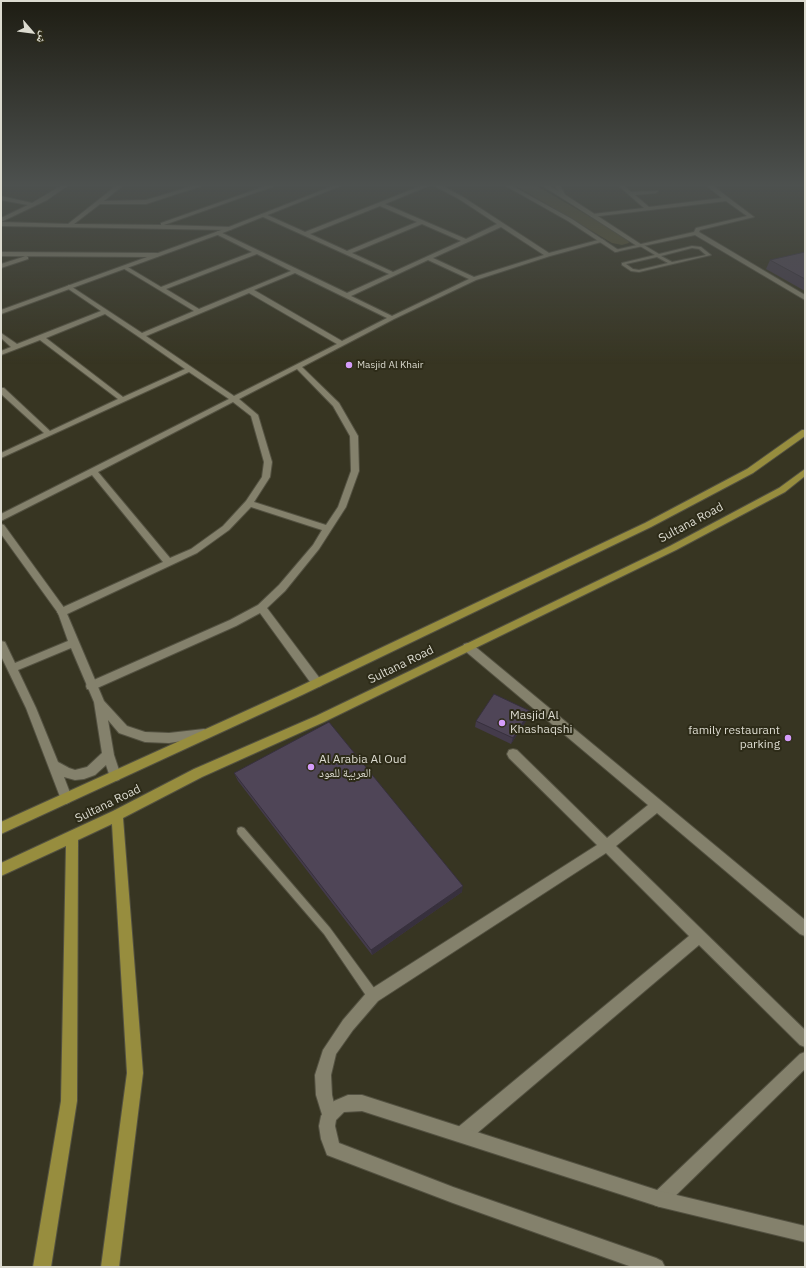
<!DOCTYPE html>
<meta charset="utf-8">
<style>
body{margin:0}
#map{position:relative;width:806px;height:1268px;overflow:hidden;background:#373522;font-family:"IBM Plex Sans","Noto Naskh Arabic",sans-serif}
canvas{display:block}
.frame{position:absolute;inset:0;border:2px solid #dcdbd0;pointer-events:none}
.north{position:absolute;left:12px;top:12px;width:40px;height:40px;-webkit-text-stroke:3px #2d2b18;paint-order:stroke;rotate:118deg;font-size:11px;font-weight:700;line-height:16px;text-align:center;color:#dcdbd0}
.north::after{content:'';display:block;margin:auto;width:14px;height:18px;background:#dcdbd0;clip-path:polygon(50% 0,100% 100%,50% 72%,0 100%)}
</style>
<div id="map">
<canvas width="806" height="1268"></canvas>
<div class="frame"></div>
<div class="north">ش</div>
</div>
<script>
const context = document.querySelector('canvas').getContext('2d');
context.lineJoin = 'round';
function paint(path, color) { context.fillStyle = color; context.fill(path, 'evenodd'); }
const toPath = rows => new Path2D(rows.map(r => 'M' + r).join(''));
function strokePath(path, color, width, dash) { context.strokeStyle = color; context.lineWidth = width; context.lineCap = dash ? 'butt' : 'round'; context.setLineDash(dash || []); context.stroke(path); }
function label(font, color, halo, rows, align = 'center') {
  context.font = font + ' "IBM Plex Sans","Noto Naskh Arabic",sans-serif'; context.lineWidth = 4; context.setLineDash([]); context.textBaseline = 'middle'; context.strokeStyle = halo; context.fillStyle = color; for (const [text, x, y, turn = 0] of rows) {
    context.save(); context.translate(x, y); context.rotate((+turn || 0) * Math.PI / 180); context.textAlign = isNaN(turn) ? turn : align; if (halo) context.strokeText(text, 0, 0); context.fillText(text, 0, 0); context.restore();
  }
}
const green = toPath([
 [516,186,537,186,627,238,629,243,622,245,612,243]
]);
const path = toPath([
 [530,186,539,191]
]);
const service = toPath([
 [640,244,642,244,659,254,692,246,701,247,711,255,639,272,631,271,622,265,622,263,655,255,640,246,640,244],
 [692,248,699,249,706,255,672,262,661,256,692,248],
 [657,257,668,263,639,270,633,269,626,264,657,257],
 [241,827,244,828,330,928,377,992,378,996,377,1000,373,1001,369,1000,324,934,238,834,237,831,238,828,241,827]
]);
const minor = toPath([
 [61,186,67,186,47,200,1,222,1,218,28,205,1,200,1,196,32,203,61,186],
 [116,186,122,186,104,201,146,200,193,186,201,186,146,204,100,204,74,224,161,225,161,223,266,186,274,186,164,225,232,227,232,229,230,230,1,226,1,222,68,224,116,186],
 [421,186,428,186,385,204,466,239,497,224,459,199,435,186,442,186,463,197,549,253,602,239,605,241,550,256,476,280,394,319,302,367,339,403,358,436,359,471,346,507,319,549,285,591,267,608,321,680,322,683,321,686,317,687,313,686,260,613,236,626,95,689,91,690,87,689,86,686,87,683,230,620,258,605,279,585,313,545,322,530,251,507,229,530,197,553,65,615,59,615,57,612,59,609,163,562,92,475,1,521,1,514,229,399,189,372,1,458,1,453,44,433,1,394,1,388,4,388,50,431,118,399,40,340,1,355,1,351,11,347,1,338,1,333,17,344,101,311,67,288,66,287,69,285,142,333,194,311,121,267,126,266,161,287,252,252,216,234,215,233,218,231,347,293,389,274,261,216,261,214,265,214,305,232,421,186],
 [380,206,417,222,347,251,310,234,380,206],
 [422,224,461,241,393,272,352,253,422,224],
 [501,227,544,255,474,277,433,258,501,227],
 [257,254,291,271,199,309,166,289,257,254],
 [428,260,469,279,392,316,351,296,428,260],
 [295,273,344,297,387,318,342,341,254,290,295,273],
 [249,293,337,344,234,396,146,336,249,293],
 [105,314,139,337,185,369,123,397,46,338,105,314],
 [297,369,333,406,350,436,351,471,338,507,326,525,254,502,270,477,272,462,258,415,239,399,297,369],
 [233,402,251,416,264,462,262,477,246,501,223,526,191,549,170,558,98,472,233,402],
 [555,186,560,186,567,198,563,198,555,186],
 [619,186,624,186,631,192,658,191,656,193,635,195,649,207,722,198,707,186,713,186,754,217,700,230,699,232,805,295,805,300,695,235,615,252,615,250,694,232,696,228,747,216,726,201,591,217,591,215,593,214,644,208,619,186],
 [1,252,157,253,160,255,157,257,1,256,1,252],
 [26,256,28,257,28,259,1,268,1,264,26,256],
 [468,643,472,644,805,920,805,936,800,934,657,813,616,846,805,1030,805,1047,800,1045,699,945,469,1140,463,1142,457,1140,455,1134,457,1128,689,936,606,853,378,1001,353,1030,336,1054,331,1075,332,1095,337,1116,334,1121,329,1124,324,1121,316,1095,315,1075,323,1050,343,1020,368,991,597,845,509,758,507,754,509,750,513,749,517,750,607,838,648,805,464,650,463,647,464,644,468,643],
 [805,1052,805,1069,666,1205,660,1207,654,1205,652,1199,654,1193,800,1054,805,1052]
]);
const tertiary = toPath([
 [333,186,340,186,220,234,1,314,1,310,216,232,333,186],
 [1,524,4,525,65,609,104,701,127,726,145,732,169,733,204,729,208,731,210,734,208,737,169,743,145,742,119,733,108,720,114,755,121,776,119,780,115,781,111,780,106,765,95,775,84,779,75,780,64,777,72,798,70,802,66,804,62,802,26,708,1,656,1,641,5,642,15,663,68,641,58,613,1,534,1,524],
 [71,648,94,702,102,753,87,767,75,770,69,768,58,762,36,708,18,670,71,648],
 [348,1095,362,1095,660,1191,805,1226,805,1242,660,1207,362,1111,344,1112,336,1120,335,1126,339,1143,453,1187,656,1258,662,1261,665,1267,632,1267,453,1203,327,1155,321,1139,319,1126,321,1116,324,1111,334,1101,348,1095]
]);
const secondary = toPath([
 [506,186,512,186,572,219,620,251,615,252,568,221,506,186],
 [543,186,549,186,567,196,642,245,637,246,543,186]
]);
const primary = toPath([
 [802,430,805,430,805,436,753,473,651,527,302,695,1,834,1,822,294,689,645,523,747,469,802,430],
 [805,469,805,476,785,492,676,550,324,722,202,777,123,818,143,1073,119,1267,101,1267,127,1073,112,824,78,840,77,1101,51,1267,33,1267,61,1101,66,846,1,876,1,863,113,811,194,769,316,716,670,546,779,488,805,469]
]);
const wall = toPath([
 [805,252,805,291,766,269,770,260],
 [528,718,511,744,475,727,476,721],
 [234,773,462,892,372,955,238,781]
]);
const shadedWall = toPath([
 [530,711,528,718,511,744,513,738],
 [463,886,462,892,372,955,371,950]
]);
const building = toPath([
 [805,252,805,279,770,260,805,252],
 [494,694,530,711,513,738,476,721,494,694],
 [329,722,463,886,371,950,234,773,329,722]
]);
const markers = [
 [349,365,4,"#d59cfb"],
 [502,723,4,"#d59cfb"],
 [788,738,4,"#d59cfb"],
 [311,767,4,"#d59cfb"]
];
const farPoinames = [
 ["Masjid Al Khair",357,365]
];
const streetNames = [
 ["Sultana Road",691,523,-28],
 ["Sultana Road",401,665,-26],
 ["Sultana Road",108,804,-26]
];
const poiNames = [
 ["Masjid Al",510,716],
 ["Khashaqshi",510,730],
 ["family restaurant",780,731,"right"],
 ["parking",780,745,"right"],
 ["Al Arabia Al Oud",319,760],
 ["العربية للعود",319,774]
];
paint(green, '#57522f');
strokePath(service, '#535141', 2);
strokePath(minor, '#535141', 2);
strokePath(tertiary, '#535141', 2);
strokePath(secondary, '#535141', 2);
strokePath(primary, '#535141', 2);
strokePath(path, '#706e5e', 1.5, [1, 1.5]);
paint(service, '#84816c');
paint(minor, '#84816c');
paint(tertiary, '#84816c');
paint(secondary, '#84816c');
paint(primary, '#978d3e');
paint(wall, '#443b4b');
paint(shadedWall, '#37303d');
paint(building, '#4f4557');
strokePath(building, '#37303d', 1);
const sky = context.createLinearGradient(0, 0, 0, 364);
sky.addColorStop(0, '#1e1d13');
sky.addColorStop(0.51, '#4d514f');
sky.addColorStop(1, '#4d514f00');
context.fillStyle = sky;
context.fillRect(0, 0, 806, 364);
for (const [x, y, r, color] of markers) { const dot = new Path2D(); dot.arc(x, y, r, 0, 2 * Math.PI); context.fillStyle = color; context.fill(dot); strokePath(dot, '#2d2b18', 1.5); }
label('10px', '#dcdbd0', '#2d2b18', farPoinames, 'left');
label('12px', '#dcdbd0', '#2d2b18', streetNames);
label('12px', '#dcdbd0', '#2d2b18', poiNames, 'left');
</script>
